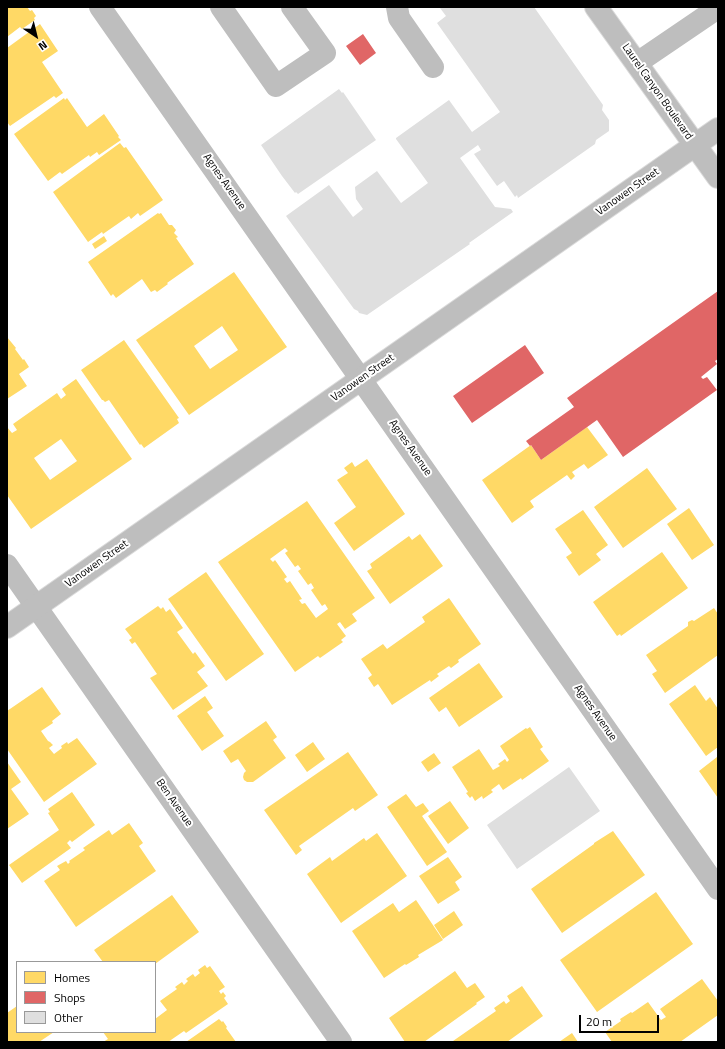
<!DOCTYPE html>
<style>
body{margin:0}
#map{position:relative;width:725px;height:1049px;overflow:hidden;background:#fff;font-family:"Titillium Web",sans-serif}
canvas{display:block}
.frame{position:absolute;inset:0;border:8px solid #000;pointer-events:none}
.legend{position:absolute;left:16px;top:961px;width:140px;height:72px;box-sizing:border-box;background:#fff;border:1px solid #999;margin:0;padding:5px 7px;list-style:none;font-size:12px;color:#000}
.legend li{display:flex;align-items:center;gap:8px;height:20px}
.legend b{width:20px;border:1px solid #999}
.north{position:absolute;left:16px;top:16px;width:40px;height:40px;-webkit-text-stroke:3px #fff;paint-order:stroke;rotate:145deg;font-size:11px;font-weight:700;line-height:16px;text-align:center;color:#000}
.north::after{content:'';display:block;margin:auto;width:14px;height:18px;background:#000;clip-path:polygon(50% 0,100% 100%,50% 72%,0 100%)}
.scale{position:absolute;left:579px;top:1015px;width:80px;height:18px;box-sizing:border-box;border:2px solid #000;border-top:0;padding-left:5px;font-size:12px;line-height:14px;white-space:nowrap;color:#000;-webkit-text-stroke:3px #fff;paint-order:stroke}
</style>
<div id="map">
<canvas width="725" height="1049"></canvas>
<div class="frame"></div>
<ul class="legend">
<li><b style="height:11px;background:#ffd966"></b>Homes</li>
<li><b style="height:11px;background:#e06666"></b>Shops</li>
<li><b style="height:11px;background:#dfdfdf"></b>Other</li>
</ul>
<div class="north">N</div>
<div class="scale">20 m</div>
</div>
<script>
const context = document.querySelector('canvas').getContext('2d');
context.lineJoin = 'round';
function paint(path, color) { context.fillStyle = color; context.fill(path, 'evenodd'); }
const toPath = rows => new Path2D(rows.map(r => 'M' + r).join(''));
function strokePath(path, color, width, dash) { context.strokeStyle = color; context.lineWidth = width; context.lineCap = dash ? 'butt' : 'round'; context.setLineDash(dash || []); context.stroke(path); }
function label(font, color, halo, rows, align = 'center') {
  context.font = font + ' "Titillium Web",sans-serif'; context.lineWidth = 4; context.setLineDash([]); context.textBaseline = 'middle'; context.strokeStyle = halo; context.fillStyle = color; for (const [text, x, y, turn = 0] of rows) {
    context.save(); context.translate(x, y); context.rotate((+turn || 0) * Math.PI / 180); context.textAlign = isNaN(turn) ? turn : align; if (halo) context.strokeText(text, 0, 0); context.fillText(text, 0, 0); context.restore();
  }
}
const homes = toPath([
 [7,7,27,7,30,11,32,10,36,16,34,18,35,20,22,29,20,27,7,37],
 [40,24,58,51,42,62,63,93,56,98,54,96,10,126,7,122,7,48],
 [64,98,65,100,67,98,87,127,104,114,119,136,118,137,121,140,99,155,97,152,90,157,89,155,62,174,60,172,48,181,14,134],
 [120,143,124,148,126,147,163,200,140,216,138,213,131,219,129,216,103,234,102,232,88,242,53,192],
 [158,213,159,214,161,213,169,225,172,225,176,230,174,233,178,237,176,238,194,264,167,283,168,284,157,292,155,290,151,292,142,279,116,298,113,294,111,296,88,262],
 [104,236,107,241,95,249,92,244],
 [234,272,287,347,189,415,136,340],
 [222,326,238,350,210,369,194,346],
 [7,337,16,348,15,349,23,360,24,359,29,367,19,374,27,386,7,399],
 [124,340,179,418,177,419,179,423,144,448,141,444,140,445,109,400,105,402,103,400,102,400,81,370],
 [76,379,132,459,31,529,7,495,7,427,12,433,17,430,13,424,57,393,61,399,66,395,62,389],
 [61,439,77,461,50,480,34,458],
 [587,427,608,455,588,469,584,464,572,472,575,476,571,480,567,475,530,501,534,507,512,523,482,480,531,445,541,460],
 [367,459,405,514,354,551,334,523,356,507,337,480,348,473,344,468,352,462,355,467],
 [647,468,677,509,623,548,594,507],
 [307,501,375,598,352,614,357,621,345,629,340,622,337,624,346,636,341,640,343,642,320,658,318,656,295,672,218,562],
 [285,548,288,551,285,553,295,567,298,565,301,569,298,571,308,585,311,583,314,588,311,590,322,606,325,604,328,609,316,618,305,603,302,604,299,600,302,599,290,581,287,583,284,579,287,577,275,560,273,562,270,559],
 [689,508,714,545,692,560,667,524],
 [583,510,608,545,596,554,601,560,579,576,566,557,572,553,555,529],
 [420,534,443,566,390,604,367,571,372,568,370,564,409,536,412,540],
 [662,552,688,588,621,636,620,634,617,636,593,602],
 [206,572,264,654,226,681,168,599],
 [449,598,481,644,458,660,459,662,451,668,449,666,437,674,439,676,431,682,430,680,392,705,378,684,374,687,368,678,372,675,361,659,383,644,387,649,425,622,422,617],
 [158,606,161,609,163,607,166,612,170,609,183,628,177,632,193,654,195,652,205,666,197,672,208,686,173,710,150,678,157,674,135,642,132,644,129,640,132,638,125,629],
 [714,608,718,614,718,655,665,693,652,674,657,671,646,655,688,626,688,622,692,620,694,621],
 [479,663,503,697,459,727,446,707,439,712,429,698],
 [695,685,706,701,710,697,718,709,718,747,706,756,669,704],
 [42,687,61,714,52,721,53,723,41,731,48,741,50,742,53,745,49,748,54,754,62,748,61,746,67,742,68,744,77,738,97,764,44,802,7,749,7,711],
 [205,696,213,708,207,712,224,736,202,751,177,716],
 [266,721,277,737,273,740,286,758,253,782,247,782,244,780,243,777,244,773,246,771,238,759,231,763,223,751],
 [530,727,543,747,540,749,549,761,522,780,521,778,503,790,499,784,491,790,493,792,483,799,482,796,475,801,472,796,470,798,466,793,468,792,452,767,479,749,493,770,500,766,498,764,505,759,507,762,509,760,500,746,526,728,527,729],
 [313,742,325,759,307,772,295,755],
 [348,752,378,795,355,811,353,808,299,846,302,850,296,855,264,810],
 [434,753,441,763,428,772,421,762],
 [717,757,718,757,718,798,699,771],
 [7,762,21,782,11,789,29,814,7,829],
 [72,792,95,825,72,842,70,840,67,843,71,848,22,883,9,865,59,830,48,813,50,812,48,809],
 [406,794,416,807,423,803,429,811,422,816,447,852,427,866,387,807],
 [450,801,469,828,448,844,428,816],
 [129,823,143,843,139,846,156,871,76,927,44,881,60,870,57,866,66,861,68,864,70,862,69,861,85,850,83,848,109,830,112,835],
 [613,831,645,875,562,933,531,889,594,844,594,843],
 [377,833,407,876,341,923,307,874,330,857,332,861,364,838,366,841],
 [448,857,462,877,455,882,460,890,438,904,419,876],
 [656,892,693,944,597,1012,560,960],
 [172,895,199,932,155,964,155,962,103,962,94,950],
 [416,900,443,940,418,955,419,957,406,965,405,964,384,978,352,931,393,903,399,912],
 [454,911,463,925,443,939,434,925],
 [205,965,207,968,210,966,225,987,219,991,221,994,223,992,226,996,224,998,228,1004,186,1033,184,1031,168,1042,103,1042,108,1039,103,1032,155,1032,155,1019,167,1010,160,1001,177,989,175,987,182,982,184,985,188,981,186,979,193,974,195,977,200,973,198,970],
 [455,971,467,988,475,983,485,997,476,1003,477,1004,424,1042,405,1042,389,1018],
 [702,979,718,1001,718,1015,680,1042,612,1042,605,1032,621,1021,620,1019,631,1012,632,1013,648,1002,661,1020,666,1017,660,1009],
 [522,986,543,1016,507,1042,454,1042,453,1041,496,1011,494,1008,504,1001,506,1004,510,1001,507,996],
 [17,1006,17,1032,54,1032,39,1042,7,1042,7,1013],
 [219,1019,222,1022,223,1021,227,1027,226,1028,236,1042,186,1042],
 [572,1033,578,1042,559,1042]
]);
const shops = toPath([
 [363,34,376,53,360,65,346,46],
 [718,291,718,359,715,361,717,364,701,377,703,379,707,377,717,390,623,457,597,420,541,460,531,445,530,446,526,441,574,407,567,398],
 [525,345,544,373,472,423,453,396]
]);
const building = toPath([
 [441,7,534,7,603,105,602,110,609,120,609,131,596,140,595,144,518,198,517,195,515,197,504,181,497,186,474,154,481,150,478,145,460,158,495,207,511,209,513,212,469,243,470,244,367,315,359,313,358,311,354,309,286,216,329,185,353,217,363,209,356,199,355,187,377,171,401,203,428,183,396,139,396,138,449,100,472,132,500,112,437,23,446,16,440,8],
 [339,89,342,93,343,92,376,140,298,194,296,192,295,193,282,176,261,145],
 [569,767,600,811,517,869,487,825]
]);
const minor = toPath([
 [100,7,718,889],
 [221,7,276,86,325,53,292,7],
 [397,7,399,18,433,67],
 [637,63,718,8],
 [7,565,341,1042]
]);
const major = toPath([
 [596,7,718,177],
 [7,627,718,129]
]);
const streetNames = [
 ["Laurel Canyon Boulevard",657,92,55],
 ["Agnes Avenue",224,182,55],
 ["Vanowen Street",628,192,-35],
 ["Vanowen Street",363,378,-35],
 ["Agnes Avenue",410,448,55],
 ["Vanowen Street",97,564,-35],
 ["Agnes Avenue",595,713,55],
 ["Ben Avenue",174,803,55]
];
paint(homes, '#ffd966');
paint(shops, '#e06666');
paint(building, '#dfdfdf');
strokePath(major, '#dbdbdb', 24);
strokePath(minor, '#bebebe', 22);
strokePath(major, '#bebebe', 22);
label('11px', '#000', '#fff', streetNames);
</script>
